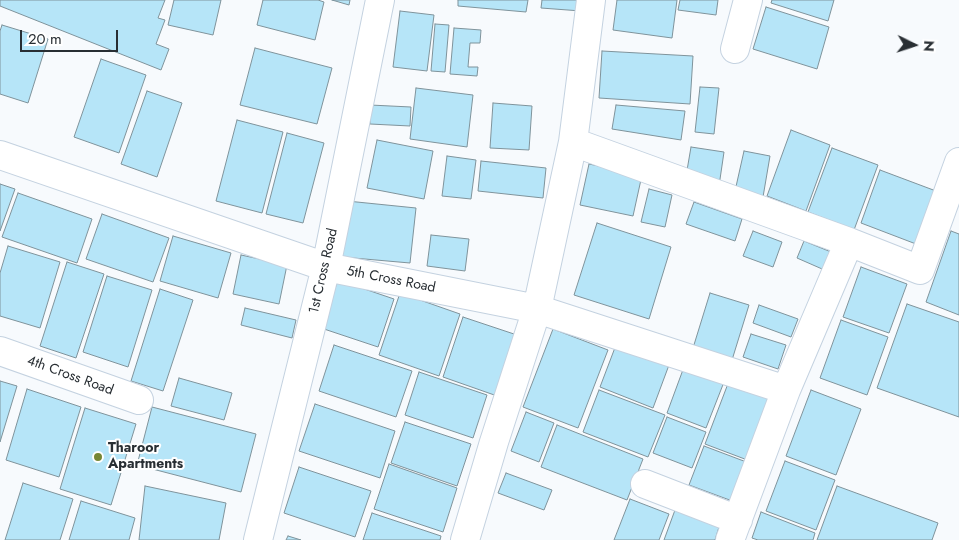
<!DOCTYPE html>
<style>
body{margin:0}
#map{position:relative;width:959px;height:540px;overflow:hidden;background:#f7fafd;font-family:Jost,sans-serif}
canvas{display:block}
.north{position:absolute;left:889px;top:20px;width:50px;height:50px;-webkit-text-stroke:4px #fff;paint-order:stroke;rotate:94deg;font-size:14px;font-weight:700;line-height:20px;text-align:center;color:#282e33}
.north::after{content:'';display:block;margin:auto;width:18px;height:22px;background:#282e33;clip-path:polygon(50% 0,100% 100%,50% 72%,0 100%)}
.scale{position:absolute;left:20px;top:30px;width:98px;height:22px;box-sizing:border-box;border:2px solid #282e33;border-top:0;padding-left:6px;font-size:15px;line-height:18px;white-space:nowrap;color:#282e33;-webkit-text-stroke:4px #fff;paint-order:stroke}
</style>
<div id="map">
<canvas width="959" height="540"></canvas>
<div class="north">N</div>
<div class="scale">20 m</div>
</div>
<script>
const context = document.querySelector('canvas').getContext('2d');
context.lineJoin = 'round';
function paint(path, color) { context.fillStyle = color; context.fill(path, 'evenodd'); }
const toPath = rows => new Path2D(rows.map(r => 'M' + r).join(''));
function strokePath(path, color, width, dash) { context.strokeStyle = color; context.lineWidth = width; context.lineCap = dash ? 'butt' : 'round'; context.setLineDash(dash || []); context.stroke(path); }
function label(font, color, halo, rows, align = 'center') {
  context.font = font + ' Jost,sans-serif'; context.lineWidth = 4; context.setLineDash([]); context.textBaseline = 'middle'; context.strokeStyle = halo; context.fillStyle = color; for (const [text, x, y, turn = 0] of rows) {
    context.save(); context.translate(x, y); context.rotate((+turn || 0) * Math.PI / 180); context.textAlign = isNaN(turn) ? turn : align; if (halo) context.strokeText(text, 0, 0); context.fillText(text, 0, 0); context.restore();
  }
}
const building = toPath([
 [0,0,165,0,158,18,165,20,156,44,169,49,161,70,0,6,0,0],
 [174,0,221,0,213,35,168,25,174,0],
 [263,0,318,0,324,2,315,40,257,25,263,0],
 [332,0,350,0,349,5,332,0],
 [458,0,528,0,526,12,458,6,458,0],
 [542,0,582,0,581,11,541,8,542,0],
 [617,0,677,0,672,38,613,30,617,0],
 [680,0,718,0,716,15,678,10,680,0],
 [772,0,834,0,828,21,771,3,772,0],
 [766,7,829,27,817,69,753,49,766,7],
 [400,11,434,15,427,71,393,67,400,11],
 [435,24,449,25,445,72,431,71,435,24],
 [2,25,48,39,28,103,0,94,0,31,2,25],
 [454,28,481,30,480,43,470,43,468,67,478,67,477,76,450,74,454,28],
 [255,48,332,68,317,124,240,105,255,48],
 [602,51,693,56,690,104,599,98,602,51],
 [101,59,146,75,119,153,74,137,101,59],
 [700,87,719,88,714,134,695,132,700,87],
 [416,88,473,95,467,147,410,139,416,88],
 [147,91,182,103,157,177,121,164,147,91],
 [493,103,532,106,529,150,490,148,493,103],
 [370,105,411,107,410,126,370,124,370,105],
 [616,105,685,111,681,140,612,129,616,105],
 [237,120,283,132,262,213,216,201,237,120],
 [791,130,830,145,806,211,767,196,791,130],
 [287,133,324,143,303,223,266,214,287,133],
 [377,140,433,151,424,199,367,188,377,140],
 [691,147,724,152,719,186,685,182,691,147],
 [832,148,878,165,854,230,808,212,832,148],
 [744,151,770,156,763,197,735,191,744,151],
 [447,156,476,160,471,199,442,196,447,156],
 [481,161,546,168,543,198,478,191,481,161],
 [589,164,642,175,633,216,580,205,589,164],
 [880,170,936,191,916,244,861,223,880,170],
 [0,184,15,189,0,231,0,184],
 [649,189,672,195,665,227,641,222,649,189],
 [18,193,92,219,77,263,2,237,18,193],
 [347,201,416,208,410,263,342,257,347,201],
 [694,202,742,219,735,241,686,224,694,202],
 [102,214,169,238,153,282,86,259,102,214],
 [597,223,671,247,649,319,574,295,597,223],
 [753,231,782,242,773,267,743,256,753,231],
 [951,231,959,234,959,315,926,302,951,231],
 [431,235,469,239,465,271,427,266,431,235],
 [173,236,231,253,218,298,160,281,173,236],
 [804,241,836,254,829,272,797,258,804,241],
 [8,246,60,262,40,328,0,316,0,273,8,246],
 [241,255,287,265,279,304,233,294,241,255],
 [67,262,104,274,76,358,40,346,67,262],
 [861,267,907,284,889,333,843,317,861,267],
 [107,276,152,290,128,367,83,352,107,276],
 [338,280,394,299,378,347,321,328,338,280],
 [160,289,193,300,163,391,131,381,160,289],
 [400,293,460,314,439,376,379,355,400,293],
 [710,293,749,305,732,360,693,348,710,293],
 [907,304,959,322,959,417,877,388,907,304],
 [759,305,798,319,791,337,753,323,759,305],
 [245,308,296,320,292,338,241,325,245,308],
 [463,317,520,336,500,397,443,377,463,317],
 [841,320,888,337,867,395,820,378,841,320],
 [553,329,608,350,578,428,523,407,553,329],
 [751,334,786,345,778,369,743,357,751,334],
 [334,345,412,371,396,417,319,391,334,345],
 [616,345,669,365,653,408,600,387,616,345],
 [684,367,724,382,706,428,667,413,684,367],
 [419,372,487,395,473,438,405,415,419,372],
 [179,378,232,393,224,420,171,406,179,378],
 [0,381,17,386,0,442,0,381],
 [729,381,774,399,750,461,705,444,729,381],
 [27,389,81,407,59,477,6,460,27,389],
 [599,390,665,415,648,457,583,432,599,390],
 [811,390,861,409,836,475,786,456,811,390],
 [315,404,395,431,380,478,299,451,315,404],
 [152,407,256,434,241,492,137,465,152,407],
 [85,408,136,424,111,505,60,489,85,408],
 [526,412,554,423,539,462,511,451,526,412],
 [667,417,706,432,692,468,653,453,667,417],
 [405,422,471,444,457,486,391,463,405,422],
 [557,425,643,459,627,500,541,467,557,425],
 [704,446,749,463,735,502,689,485,704,446],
 [785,461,835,480,816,530,766,511,785,461],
 [389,464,457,488,443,532,374,509,389,464],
 [299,467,371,491,355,537,284,513,299,467],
 [506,473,552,490,544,510,498,493,506,473],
 [23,483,73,499,60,540,5,540,23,483],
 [145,486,226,503,219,540,139,540,145,486],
 [837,486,938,523,932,540,817,540,837,486],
 [630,499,669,514,659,540,614,540,630,499],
 [81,501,135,518,129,540,69,540,81,501],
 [675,510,719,527,715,540,664,540,675,510],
 [761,512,815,533,813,540,758,540,752,538,761,512],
 [372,513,441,536,440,540,363,540,372,513],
 [288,536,301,540,286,540,288,536]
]);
const minor = toPath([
 [735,49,748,0],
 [573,142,849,242,920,270,959,162],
 [0,155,326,267,537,309,786,390],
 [0,351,139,400],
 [645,484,738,520],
 [258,540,326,267,380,0],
 [465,540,494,442,537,309,573,142,591,0],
 [730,540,786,390,849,242]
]);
const markers = [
 [98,457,5,"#768635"]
];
const streetNames = [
 ["1st Cross Road",324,271,-77],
 ["5th Cross Road",391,280,11],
 ["4th Cross Road",70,376,20]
];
const poiNames = [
 ["Tharoor",108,449],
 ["Apartments",108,465]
];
paint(building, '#b6e5f8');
strokePath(building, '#7f939b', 1);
strokePath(minor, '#c4d2e0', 30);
strokePath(minor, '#fff', 28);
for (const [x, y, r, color] of markers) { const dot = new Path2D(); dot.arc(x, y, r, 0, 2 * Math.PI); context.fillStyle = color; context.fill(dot); strokePath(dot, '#fff', 2); }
label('14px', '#282e33', '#fff', streetNames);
label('bold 14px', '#282e33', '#fff', poiNames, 'left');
</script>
